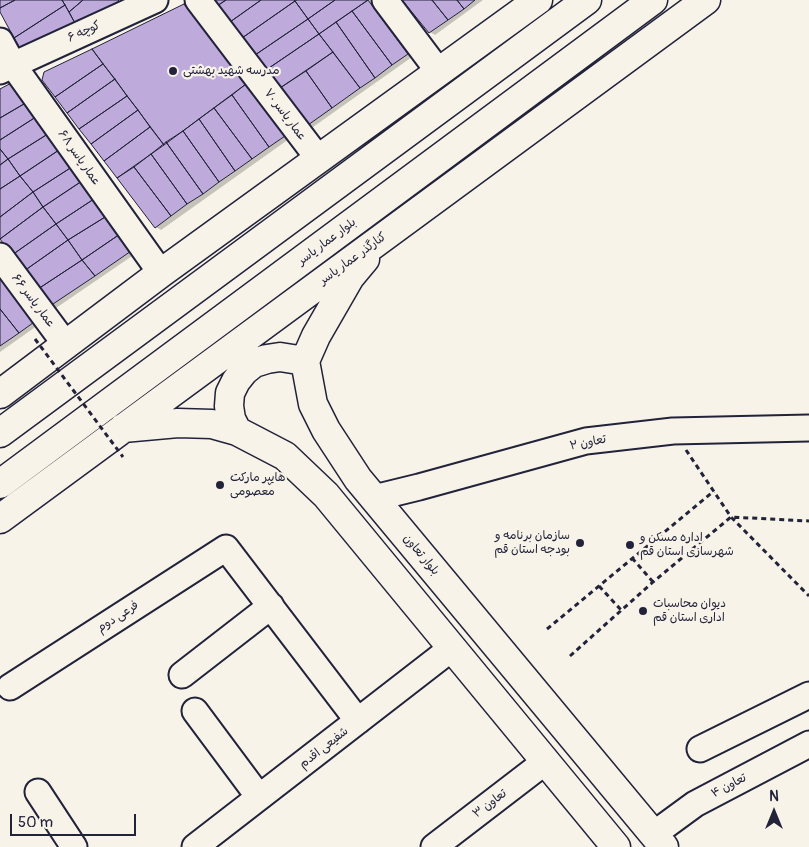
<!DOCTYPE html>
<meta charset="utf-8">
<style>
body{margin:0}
#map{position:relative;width:809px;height:847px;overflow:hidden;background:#f7f3e8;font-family:Pangolin,sans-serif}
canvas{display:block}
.north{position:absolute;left:749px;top:787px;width:50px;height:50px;-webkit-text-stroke:4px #f7f3e8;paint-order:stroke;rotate:0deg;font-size:14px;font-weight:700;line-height:20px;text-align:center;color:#22223b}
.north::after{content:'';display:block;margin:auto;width:18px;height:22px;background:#22223b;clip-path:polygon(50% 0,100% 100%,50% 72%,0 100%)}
.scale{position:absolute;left:10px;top:814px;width:126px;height:22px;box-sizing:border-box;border:2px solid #22223b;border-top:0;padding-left:6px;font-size:15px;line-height:18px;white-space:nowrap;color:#22223b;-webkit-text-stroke:4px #f7f3e8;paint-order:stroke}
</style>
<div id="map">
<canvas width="809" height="847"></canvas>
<div class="north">N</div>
<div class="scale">50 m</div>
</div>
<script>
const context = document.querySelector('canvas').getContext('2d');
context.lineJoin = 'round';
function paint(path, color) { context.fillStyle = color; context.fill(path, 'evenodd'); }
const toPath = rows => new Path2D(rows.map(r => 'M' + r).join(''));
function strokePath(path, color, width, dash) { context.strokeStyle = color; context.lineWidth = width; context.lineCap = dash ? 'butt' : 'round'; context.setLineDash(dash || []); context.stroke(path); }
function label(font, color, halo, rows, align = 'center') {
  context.font = font + ' Pangolin,"Playpen Sans Arabic",sans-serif'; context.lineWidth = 4.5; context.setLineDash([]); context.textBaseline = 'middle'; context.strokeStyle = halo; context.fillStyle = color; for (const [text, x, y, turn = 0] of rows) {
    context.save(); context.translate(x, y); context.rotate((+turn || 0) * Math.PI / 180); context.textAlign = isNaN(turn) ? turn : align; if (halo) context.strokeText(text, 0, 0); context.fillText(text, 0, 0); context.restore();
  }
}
const shadow = toPath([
 [215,0,370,0,412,57,313,127,309,124],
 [404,0,483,0,435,35,430,32],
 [184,5,195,11,289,139,161,230,156,227,43,80,45,73],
 [0,90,138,252,56,308,51,305,0,237],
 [0,270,41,323,0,352]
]);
const building = toPath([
 [0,0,15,0,0,8,0,0],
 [15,0,62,0,65,5,14,38,0,12,0,8,15,0],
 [62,0,83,0,69,12,62,0],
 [83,0,118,0,120,2,76,25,69,12,83,0],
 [213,0,226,0,217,6,213,0],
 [226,0,261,0,230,22,217,6,226,0],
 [261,0,294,0,295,1,242,38,230,22,261,0],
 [297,0,335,0,308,19,295,1,297,0],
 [335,0,368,0,319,34,308,19,335,0],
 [368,0,408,54,392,65,352,11,368,0],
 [402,0,432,0,448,20,429,33,402,0],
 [432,0,457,0,464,9,448,20,432,0],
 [457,0,475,0,464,9,457,0],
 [295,1,308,19,255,55,242,38,295,1],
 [184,4,246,84,164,145,92,49,184,4],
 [65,5,76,25,23,53,14,38,65,5],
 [352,11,392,65,375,78,336,22,352,11],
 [308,19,319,34,266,70,255,55,308,19],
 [336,22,375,78,360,88,319,34,336,22],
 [319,34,333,52,280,88,266,70,319,34],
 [92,49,103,64,55,97,42,80,44,72,92,49],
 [333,52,360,88,332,108,306,71,333,52],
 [103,64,115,79,67,113,55,97,103,64],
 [306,71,332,108,308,125,280,88,306,71],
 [115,79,127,96,79,129,67,113,115,79],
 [15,81,29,101,0,118,0,89,15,81],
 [246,84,285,136,269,147,232,95,246,84],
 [232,95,269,147,252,159,214,108,232,95],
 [127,96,138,110,91,144,79,129,127,96],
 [29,101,39,115,0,140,0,118,29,101],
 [214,108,252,159,235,171,199,119,214,108],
 [138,110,150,127,104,161,91,144,138,110],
 [39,115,51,132,8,159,0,149,0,140,39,115],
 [199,119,235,171,219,182,183,131,199,119],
 [150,127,164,145,117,178,104,161,150,127],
 [183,131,219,182,203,194,166,142,183,131],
 [51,132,62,148,20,176,8,159,51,132],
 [166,142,203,194,187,204,151,154,166,142],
 [62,148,75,165,33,192,20,176,62,148],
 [0,149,8,159,0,165,0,149],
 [151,154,187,204,171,216,134,167,151,154],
 [8,159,20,176,0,189,0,165,8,159],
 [75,165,85,179,43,207,33,192,75,165],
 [134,167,171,216,155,228,117,178,134,167],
 [20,176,33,192,0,217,0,189,20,176],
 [85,179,97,197,56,224,43,207,85,179],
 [33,192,43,207,0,239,0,217,33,192],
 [97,197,110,214,68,240,56,224,97,197],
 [43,207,56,224,12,255,0,239,43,207],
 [110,214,123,232,82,260,68,240,110,214],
 [56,224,68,240,24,271,12,255,56,224],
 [123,232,134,249,95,276,82,260,123,232],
 [68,240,82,260,38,289,24,271,68,240],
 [82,260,95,276,50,306,38,289,82,260],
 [0,272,37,320,19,333,0,309,0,272],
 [0,309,19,333,0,346,0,309]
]);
const path = toPath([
 [686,450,731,517,809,596],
 [632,558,653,582],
 [599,586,622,611],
 [547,629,714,491],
 [570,656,653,582,731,517,809,521]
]);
const minor = toPath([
 [198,0,318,158],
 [385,0,439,72],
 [0,41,13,65,161,273],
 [0,71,155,0],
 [0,256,66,345],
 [374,498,419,487,586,441,673,431,809,428],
 [182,675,271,606],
 [10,687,226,548,358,721],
 [195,711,259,797],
 [700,749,809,695],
 [38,792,74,847],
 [654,834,695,804,809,744],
 [195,847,452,648],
 [434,847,546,761]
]);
const major = toPath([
 [365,259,350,277,316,336,305,361,313,404,326,430,358,479,664,847],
 [0,394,161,273,538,0],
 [123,428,178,423,212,424,237,431,285,456,326,495,616,847],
 [237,431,231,419,229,406,230,393,236,381,244,371,254,363,267,359,280,357,305,361],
 [0,433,587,0],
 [0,484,653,0],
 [0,519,706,0]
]);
const pathBridge = toPath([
 [35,339,123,457]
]);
const markers = [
 [173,71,5,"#22223b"],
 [220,485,5,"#22223b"],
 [580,543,5,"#22223b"],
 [630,545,5,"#22223b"],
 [643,611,5,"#22223b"]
];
const streetNames = [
 ["کوچه ۶",84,32,-24],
 ["عمار یاسر ۷۰",285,115,53],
 ["عمار یاسر ۶۸",79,158,55],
 ["بلوار عمار یاسر",327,242,-37],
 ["کنارگذر عمار یاسر",353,259,-36],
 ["عمار یاسر ۶۶",33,301,53],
 ["تعاون ۲",588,443,-11],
 ["بلوار تعاون",421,555,50],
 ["فرعی دوم",118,617,-33],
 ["شفیعی اقدم",324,748,-38],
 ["تعاون ۴",729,786,-28],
 ["تعاون ۳",490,804,-37]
];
const poiNames = [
 ["مدرسه شهید بهشتی",183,71],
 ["هایپر مارکت",230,478],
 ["معصومی",230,492],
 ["سازمان برنامه و",570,536,"right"],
 ["بودجه استان قم",570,550,"right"],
 ["اداره مسکن و",640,538],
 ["شهرسازی استان قم",640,552],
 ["دیوان محاسبات",653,604],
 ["اداری استان قم",653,618]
];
paint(shadow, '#0003');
paint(building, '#bfabdb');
strokePath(building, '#22223b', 1);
strokePath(minor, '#22223b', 29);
strokePath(major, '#22223b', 31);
strokePath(path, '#22223b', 3, [5, 4]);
strokePath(minor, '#f7f3e8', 25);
strokePath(major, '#f7f3e8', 28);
strokePath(pathBridge, '#22223b', 3, [5, 4]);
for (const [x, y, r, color] of markers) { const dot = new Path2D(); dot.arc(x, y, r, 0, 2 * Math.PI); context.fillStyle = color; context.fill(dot); strokePath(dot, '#f7f3e8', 2); }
label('12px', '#22223b', '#f7f3e8', streetNames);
label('12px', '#22223b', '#f7f3e8', poiNames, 'left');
</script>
